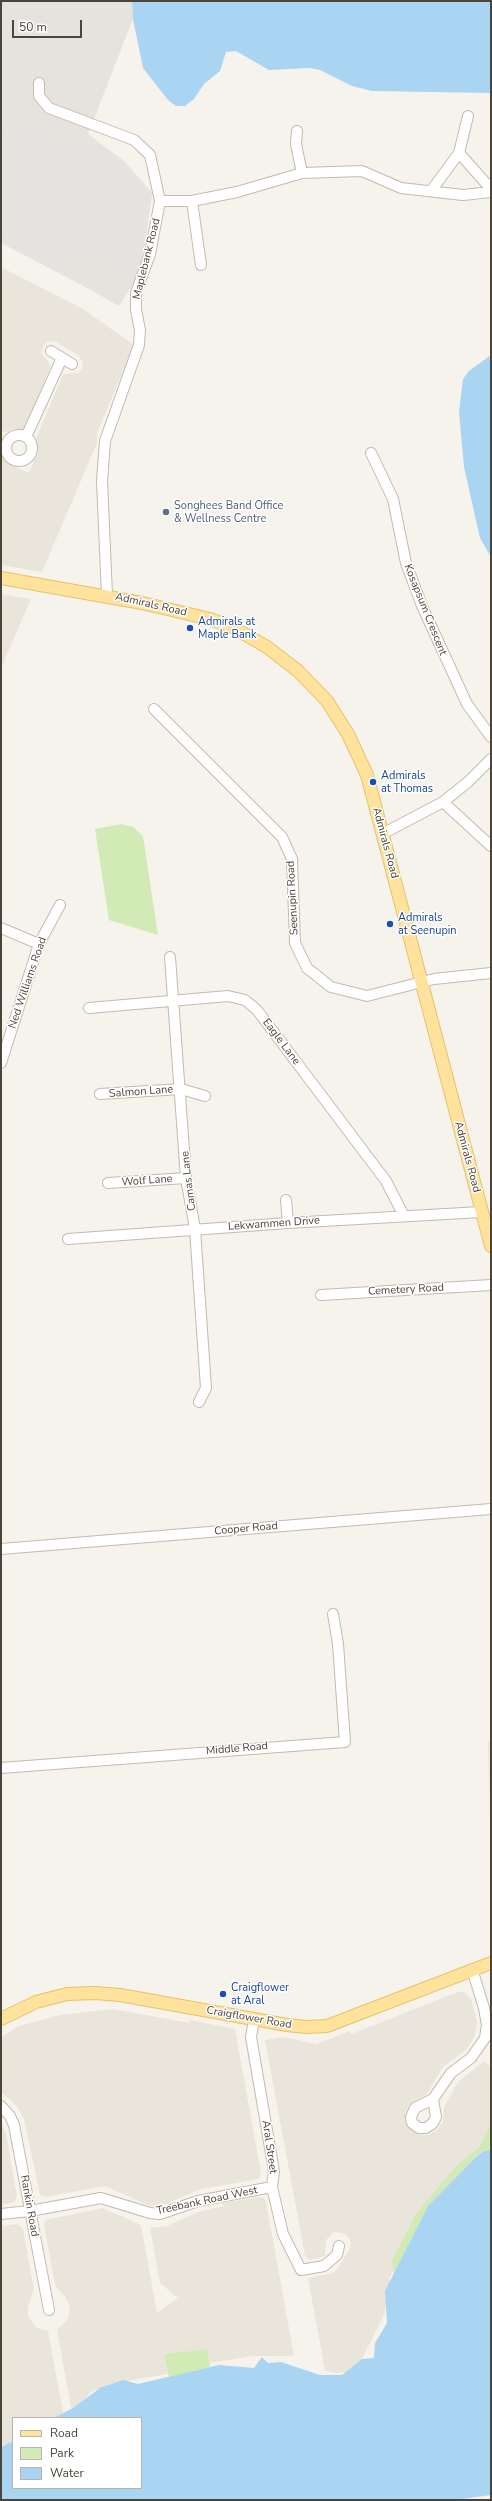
<!DOCTYPE html>
<style>
body{margin:0}
#map{position:relative;width:492px;height:2501px;overflow:hidden;background:#f6f3ec;font-family:"Nunito Sans",sans-serif}
canvas{display:block}
.frame{position:absolute;inset:0;border:2px solid #4b4439;pointer-events:none}
.legend{position:absolute;left:12px;top:2417px;width:130px;height:72px;box-sizing:border-box;background:#fff;border:1px solid #b7b4b0;margin:0;padding:5px 7px;list-style:none;font-size:12px;color:#4b4439}
.legend li{display:flex;align-items:center;gap:8px;height:20px}
.legend b{width:20px;border:1px solid #b7b4b0}
.scale{position:absolute;left:12px;top:20px;width:70px;height:18px;box-sizing:border-box;border:2px solid #4b4439;border-top:0;padding-left:5px;font-size:12px;line-height:14px;white-space:nowrap;color:#4b4439;-webkit-text-stroke:3px #fff;paint-order:stroke}
</style>
<div id="map">
<canvas width="492" height="2501"></canvas>
<div class="frame"></div>
<ul class="legend">
<li><b style="height:5px;background:#ffe39c"></b>Road</li>
<li><b style="height:11px;background:#d2eab5"></b>Park</li>
<li><b style="height:11px;background:#a9d4f2"></b>Water</li>
</ul>
<div class="scale">50 m</div>
</div>
<script>
const context = document.querySelector('canvas').getContext('2d');
context.lineJoin = 'round';
function paint(path, color) { context.fillStyle = color; context.fill(path, 'evenodd'); }
const toPath = rows => new Path2D(rows.map(r => 'M' + r).join(''));
function strokePath(path, color, width, dash) { context.strokeStyle = color; context.lineWidth = width; context.lineCap = dash ? 'butt' : 'round'; context.setLineDash(dash || []); context.stroke(path); }
function label(font, color, halo, rows, align = 'center') {
  context.font = font + ' "Nunito Sans",sans-serif'; context.lineWidth = 3; context.setLineDash([]); context.textBaseline = 'middle'; context.strokeStyle = halo; context.fillStyle = color; for (const [text, x, y, turn = 0] of rows) {
    context.save(); context.translate(x, y); context.rotate((+turn || 0) * Math.PI / 180); context.textAlign = isNaN(turn) ? turn : align; if (halo) context.strokeText(text, 0, 0); context.fillText(text, 0, 0); context.restore();
  }
}
const residential = toPath([
 [1,267,83,309,134,345,97,433,97,443,42,572,1,565,1,453,9,464,29,473,38,452,36,438,62,377,64,374,78,373,82,369,83,363,78,355,56,342,49,341,44,344,41,353,50,364,50,368,24,429,14,429,8,432,1,431],
 [1,594,31,599,1,668],
 [488,1741,491,1741,491,1854],
 [458,1992,464,1992,471,1999,477,2022,475,2036,467,2049,443,2067,426,2095,409,2105,405,2113,406,2122,411,2130,418,2134,428,2135,436,2131,443,2122,444,2107,458,2082,484,2061,491,2067,491,2123,479,2147,458,2164,392,2261,394,2270,389,2278,391,2284,384,2315,359,2365,347,2372,337,2373,325,2371,308,2278,334,2273,350,2249,351,2242,346,2234,334,2232,326,2240,325,2256,310,2260,305,2256,265,2040,283,2037,316,2044,350,2031,351,2034],
 [113,2009,190,2023,190,2020,235,2029,261,2173,259,2179,201,2189,163,2205,150,2206,105,2186,45,2197,40,2195,24,2119,16,2105,1,2092,1,2037,19,2026,60,2015],
 [1,2121,6,2133,17,2197,14,2202,1,2205],
 [259,2197,264,2198,266,2202,294,2356,253,2356,209,2363,206,2349,164,2354,168,2374,132,2380,92,2391,72,2412,57,2330,68,2319,70,2307,66,2298,55,2285,44,2225,45,2220,103,2208,141,2225,157,2313,178,2298,160,2283,150,2228,167,2226,198,2212,223,2206,223,2203],
 [17,2224,23,2229,34,2289,28,2307,28,2316,36,2327,48,2331,64,2417,13,2418,13,2443,1,2446,1,2226]
]);
const industrial = toPath([
 [1,1,132,1,133,19,88,134,124,161,152,193,143,261,133,284,119,306,91,290,1,243]
]);
const green = toPath([
 [121,824,133,827,143,836,158,935,109,920,95,829],
 [491,2123,491,2150,482,2151,472,2161,428,2206,394,2275,392,2261,416,2214,458,2164,479,2147],
 [207,2349,210,2367,169,2377,164,2354]
]);
const parking = toPath([
 [27,132,75,150,89,136,124,161,152,193,142,261,138,272,78,245,66,270,1,238,1,134,22,142]
]);
const water = toPath([
 [132,1,491,1,491,93,372,91,352,86,320,70,310,68,269,70,236,51,226,52,220,71,204,84,194,99,185,106,176,106,168,100,143,68,133,19],
 [491,355,491,557,480,538,464,467,459,412,463,379,469,371],
 [491,2150,491,2495,454,2500,1,2500,1,2447,13,2441,13,2488,141,2488,141,2418,54,2418,73,2408,100,2388,123,2380,138,2384,219,2365,254,2368,262,2357,268,2363,281,2362,320,2375,342,2375,362,2359,374,2358,375,2343,387,2323,385,2291,428,2206,472,2161,483,2151]
]);
const minor = toPath([
 [39,83,39,96,49,108,134,140,150,155,160,201,150,254,136,293,136,310,140,330,139,345,105,441,102,481,107,595],
 [297,131,296,144,302,173],
 [459,153,491,189],
 [431,191,459,153,468,116],
 [160,201,192,201,237,192,302,173,362,171,401,188,463,195,491,192],
 [192,201,201,265],
 [51,351,72,364],
 '6 448a13 13 0 1 1 26 0a13 13 0 1 1-26 0Z',
 [26,437,62,358],
 [371,453,393,499,406,563,422,606,467,704,491,737],
 [154,709,282,837,292,859,295,943,307,968,331,987,367,996,434,979,491,973],
 [443,802,491,846],
 [384,833,443,802,468,782,491,759],
 [1,928,39,944],
 [170,957,186,1178,195,1229,206,1388,199,1402],
 [89,1008,228,996,245,1000,257,1010,386,1181,404,1216],
 [1,1063,39,944,60,905],
 [100,1094,181,1089,205,1096],
 [108,1183,186,1178],
 [286,1200,288,1223],
 [68,1239,288,1223,481,1212],
 [321,1295,491,1285],
 [1,1549,491,1509],
 [1,1768,345,1742,338,1644,333,1614],
 [254,2020,251,2037,274,2171,272,2187,283,2234,301,2270,324,2266,337,2255,339,2246],
 [433,2099,436,2117,433,2123,426,2128,419,2128,412,2123,411,2117,415,2108,433,2099,451,2073,471,2058,485,2038,487,2025,484,2008,472,1969],
 [1,2106,10,2116,14,2125,49,2310],
 [1,2214,30,2211,101,2198,150,2213,160,2214,198,2201,272,2187]
]);
const major = toPath([
 [1,578,142,603,210,619,232,627,267,647,298,671,327,701,348,734,367,775,491,1246],
 [1,2019,36,2002,67,1994,95,1993,120,1995,287,2025,306,2027,327,2026,491,1963]
]);
const markers = [
 [166,512,4,"#5c6f8a"],
 [190,628,4,"#1a4fb4"],
 [373,782,4,"#1a4fb4"],
 [390,924,4,"#1a4fb4"],
 [223,1994,4,"#1a4fb4"]
];
const streetNames = [
 ["Maplebank Road",147,259,-76],
 ["Admirals Road",151,605,13],
 ["Kosapsum Crescent",425,610,68],
 ["Admirals Road",385,843,75],
 ["Seenupin Road",293,898,-93],
 ["Ned Williams Road",28,983,-71],
 ["Eagle Lane",281,1042,53],
 ["Salmon Lane",141,1092,-4],
 ["Admirals Road",467,1157,75],
 ["Wolf Lane",147,1181,-4],
 ["Camas Lane",189,1181,-97],
 ["Lekwammen Drive",274,1224,-4],
 ["Cemetery Road",406,1290,-3],
 ["Cooper Road",246,1529,-5],
 ["Middle Road",237,1749,-5],
 ["Craigflower Road",249,2018,10],
 ["Aral Street",269,2147,82],
 ["Treebank Road West",207,2201,-12],
 ["Rankin Road",29,2206,80]
];
const serviceNames = [
 ["Songhees Band Office",174,506],
 ["& Wellness Centre",174,519]
];
const transitNames = [
 ["Admirals at",198,622],
 ["Maple Bank",198,635],
 ["Admirals",381,776],
 ["at Thomas",381,789],
 ["Admirals",398,918],
 ["at Seenupin",398,931],
 ["Craigflower",231,1988],
 ["at Aral",231,2001]
];
paint(residential, '#eae5da');
paint(industrial, '#e6e2dd');
paint(green, '#d2eab5');
paint(parking, '#e5e3e0');
paint(water, '#a9d4f2');
strokePath(minor, '#c2bbae', 12);
strokePath(major, '#e6c16a', 14);
strokePath(minor, '#fff', 10);
strokePath(major, '#ffe39c', 12);
for (const [x, y, r, color] of markers) { const dot = new Path2D(); dot.arc(x, y, r, 0, 2 * Math.PI); context.fillStyle = color; context.fill(dot); strokePath(dot, '#fff', 1.5); }
label('11px', '#4b4439', '#fff', streetNames);
label('11px', '#4e5e75', '#fff', serviceNames, 'left');
label('11px', '#164399', '#fff', transitNames, 'left');
</script>
